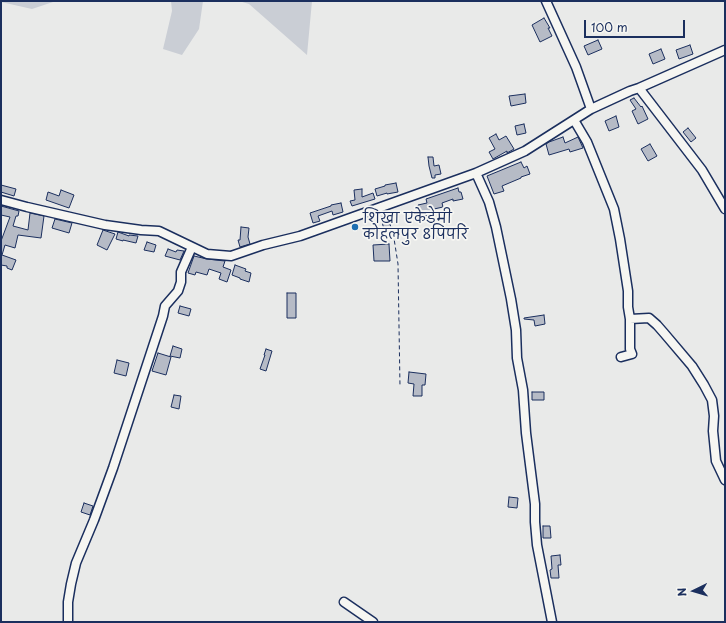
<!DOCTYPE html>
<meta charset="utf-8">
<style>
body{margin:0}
#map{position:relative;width:726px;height:623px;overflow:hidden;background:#e9eae9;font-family:"Playpen Sans",sans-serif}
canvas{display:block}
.frame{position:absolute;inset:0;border:2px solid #1b2f5e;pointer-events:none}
.north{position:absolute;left:674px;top:571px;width:40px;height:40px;-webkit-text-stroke:3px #f6f6f2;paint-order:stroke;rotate:265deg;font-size:11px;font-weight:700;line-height:16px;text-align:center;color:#1b2f5e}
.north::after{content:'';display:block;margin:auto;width:14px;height:18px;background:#1b2f5e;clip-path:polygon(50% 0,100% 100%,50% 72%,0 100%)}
.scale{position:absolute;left:584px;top:20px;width:101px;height:18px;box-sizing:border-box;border:2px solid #1b2f5e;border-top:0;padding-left:5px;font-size:12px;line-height:14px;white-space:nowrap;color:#1b2f5e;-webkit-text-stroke:3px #f6f6f2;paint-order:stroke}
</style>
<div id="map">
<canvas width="726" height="623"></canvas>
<div class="frame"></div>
<div class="north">N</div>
<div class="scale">100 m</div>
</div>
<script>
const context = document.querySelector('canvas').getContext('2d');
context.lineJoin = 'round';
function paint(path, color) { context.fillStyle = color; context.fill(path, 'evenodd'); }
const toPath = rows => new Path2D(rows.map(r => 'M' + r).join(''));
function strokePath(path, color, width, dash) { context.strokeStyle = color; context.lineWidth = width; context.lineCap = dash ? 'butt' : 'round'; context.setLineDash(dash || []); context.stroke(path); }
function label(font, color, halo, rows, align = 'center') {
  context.font = font + ' "Playpen Sans","Playpen Sans Deva",sans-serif'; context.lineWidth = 3.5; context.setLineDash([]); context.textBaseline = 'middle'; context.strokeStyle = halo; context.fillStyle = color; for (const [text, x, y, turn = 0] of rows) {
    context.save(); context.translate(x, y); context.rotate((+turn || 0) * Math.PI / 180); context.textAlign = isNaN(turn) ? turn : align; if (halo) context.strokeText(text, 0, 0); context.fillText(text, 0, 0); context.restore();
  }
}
const green = toPath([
 [1,1,56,1,32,9,1,2],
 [171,1,203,1,199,29,182,55,163,49,172,11],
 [239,1,312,1,307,55,249,4]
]);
const building = toPath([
 [544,18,550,28,548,28,552,36,540,42,532,25,544,18],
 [598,40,602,49,588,55,584,46,598,40],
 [690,45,693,54,679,59,676,50,690,45],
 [661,49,665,59,653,64,649,54,661,49],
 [525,94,526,103,511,106,509,96,525,94],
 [634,98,641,107,642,106,648,119,638,124,632,111,636,109,630,100,634,98],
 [616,116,619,127,609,131,605,121,616,116],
 [524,124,526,133,517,135,515,126,524,124],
 [688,128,696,138,691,142,683,132,688,128],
 [496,134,499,140,506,136,514,149,507,153,507,151,493,159,489,152,495,149,489,138,496,134],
 [563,137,565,143,578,137,583,148,570,152,569,149,549,155,546,144,549,142,563,137],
 [650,144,657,156,648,161,641,149,650,144],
 [428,157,433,157,434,166,439,165,441,174,435,175,435,178,432,178,429,166,428,157],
 [521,162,524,168,527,166,530,174,521,177,521,178,502,186,504,191,494,194,487,176,521,162],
 [396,183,398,192,387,194,387,193,377,196,375,189,385,186,385,185,396,183],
 [1,185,16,189,14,196,1,192,1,185],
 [458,188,459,192,461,192,463,199,453,201,453,199,442,203,443,207,434,209,435,214,420,217,418,205,427,203,426,199,458,188],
 [362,189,362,197,373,193,375,199,352,206,350,201,355,200,354,190,362,189],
 [61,190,74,195,69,208,46,200,48,192,59,196,61,190],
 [341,203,343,212,333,215,332,211,318,216,320,221,313,223,310,213,331,206,331,205,341,203],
 [1,206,19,211,18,216,16,216,13,226,28,230,30,213,44,216,41,238,18,235,15,248,5,245,2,255,16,260,12,270,7,268,7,266,1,265,1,241,10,217,1,215,1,206],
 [388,215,391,228,384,230,381,217,388,215],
 [55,219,72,223,69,233,52,228,55,219],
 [241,227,249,228,248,237,250,244,240,247,238,240,240,240,241,227],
 [103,230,115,234,107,250,97,245,103,230],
 [118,232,129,236,129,235,138,236,136,243,123,240,123,241,116,239,118,232],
 [147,242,156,245,154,252,144,250,147,242],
 [389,244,390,261,374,261,373,245,389,244],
 [168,249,176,252,177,250,184,251,180,260,165,256,168,249],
 [194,256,207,259,225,261,223,267,231,270,227,282,219,279,221,273,209,269,207,275,196,272,195,275,188,273,194,256],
 [235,265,246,269,245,271,251,273,249,282,240,279,240,278,232,275,235,265],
 [287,293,296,293,296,318,287,318,287,293],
 [180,306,191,309,189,316,178,313,180,306],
 [544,315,545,324,535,326,534,320,524,319,524,318,544,315],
 [173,346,182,349,180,358,170,356,173,346],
 [266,349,272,351,266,371,260,369,265,355,264,355,266,349],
 [158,353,171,357,166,375,152,371,158,353],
 [117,360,129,363,126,376,114,373,117,360],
 [409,372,426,374,425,385,422,385,422,396,413,396,414,384,408,383,409,372],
 [532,392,544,392,544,400,532,400,532,392],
 [174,395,181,396,179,409,171,407,174,395],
 [509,497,518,498,517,508,508,507,509,497],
 [84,503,93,506,90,515,81,512,84,503],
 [543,526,550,526,551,538,543,538,543,526],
 [560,555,561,565,558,565,559,578,551,578,550,570,552,569,551,556,560,555]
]);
const path = toPath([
 [390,213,398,264,400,387]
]);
const minor = toPath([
 [546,1,576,67,591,109],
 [639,88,702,170,725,209],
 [574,120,587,142,614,209,620,239,628,291,628,307,630,319,630,349,632,354,621,357],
 [476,173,489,202,496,227,511,299,516,330,517,358,523,390,526,433,535,504,535,522,537,545,552,622],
 [1,200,27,207,105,225,141,230,159,231,207,254,231,256,263,245,300,236,476,173,525,151,591,109,630,91,639,88,725,50],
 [630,319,649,318,657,325,664,333,692,366,704,385,712,400,714,416,713,431,716,461,725,480],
 [344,602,373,622],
 [68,622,68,602,71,584,76,563,94,520,113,468,163,316,165,306,178,291,181,282,181,272,192,247]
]);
const markers = [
 [355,227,4,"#1f6fb2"]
];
const poiNames = [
 ["शिखा एकेडेमी",363,219],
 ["कोहलपुर 8पिपरि",363,235]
];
paint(green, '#caced5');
paint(building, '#b6bbc6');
strokePath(building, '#1b2f5e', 1);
strokePath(minor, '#1b2f5e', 11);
strokePath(path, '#1b2f5e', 1, [4, 3]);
strokePath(minor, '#f6f6f2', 8);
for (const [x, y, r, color] of markers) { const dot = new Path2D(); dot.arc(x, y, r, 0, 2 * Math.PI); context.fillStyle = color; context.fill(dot); strokePath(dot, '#f6f6f2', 1.5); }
label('14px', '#1b2f5e', '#f6f6f2', poiNames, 'left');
</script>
